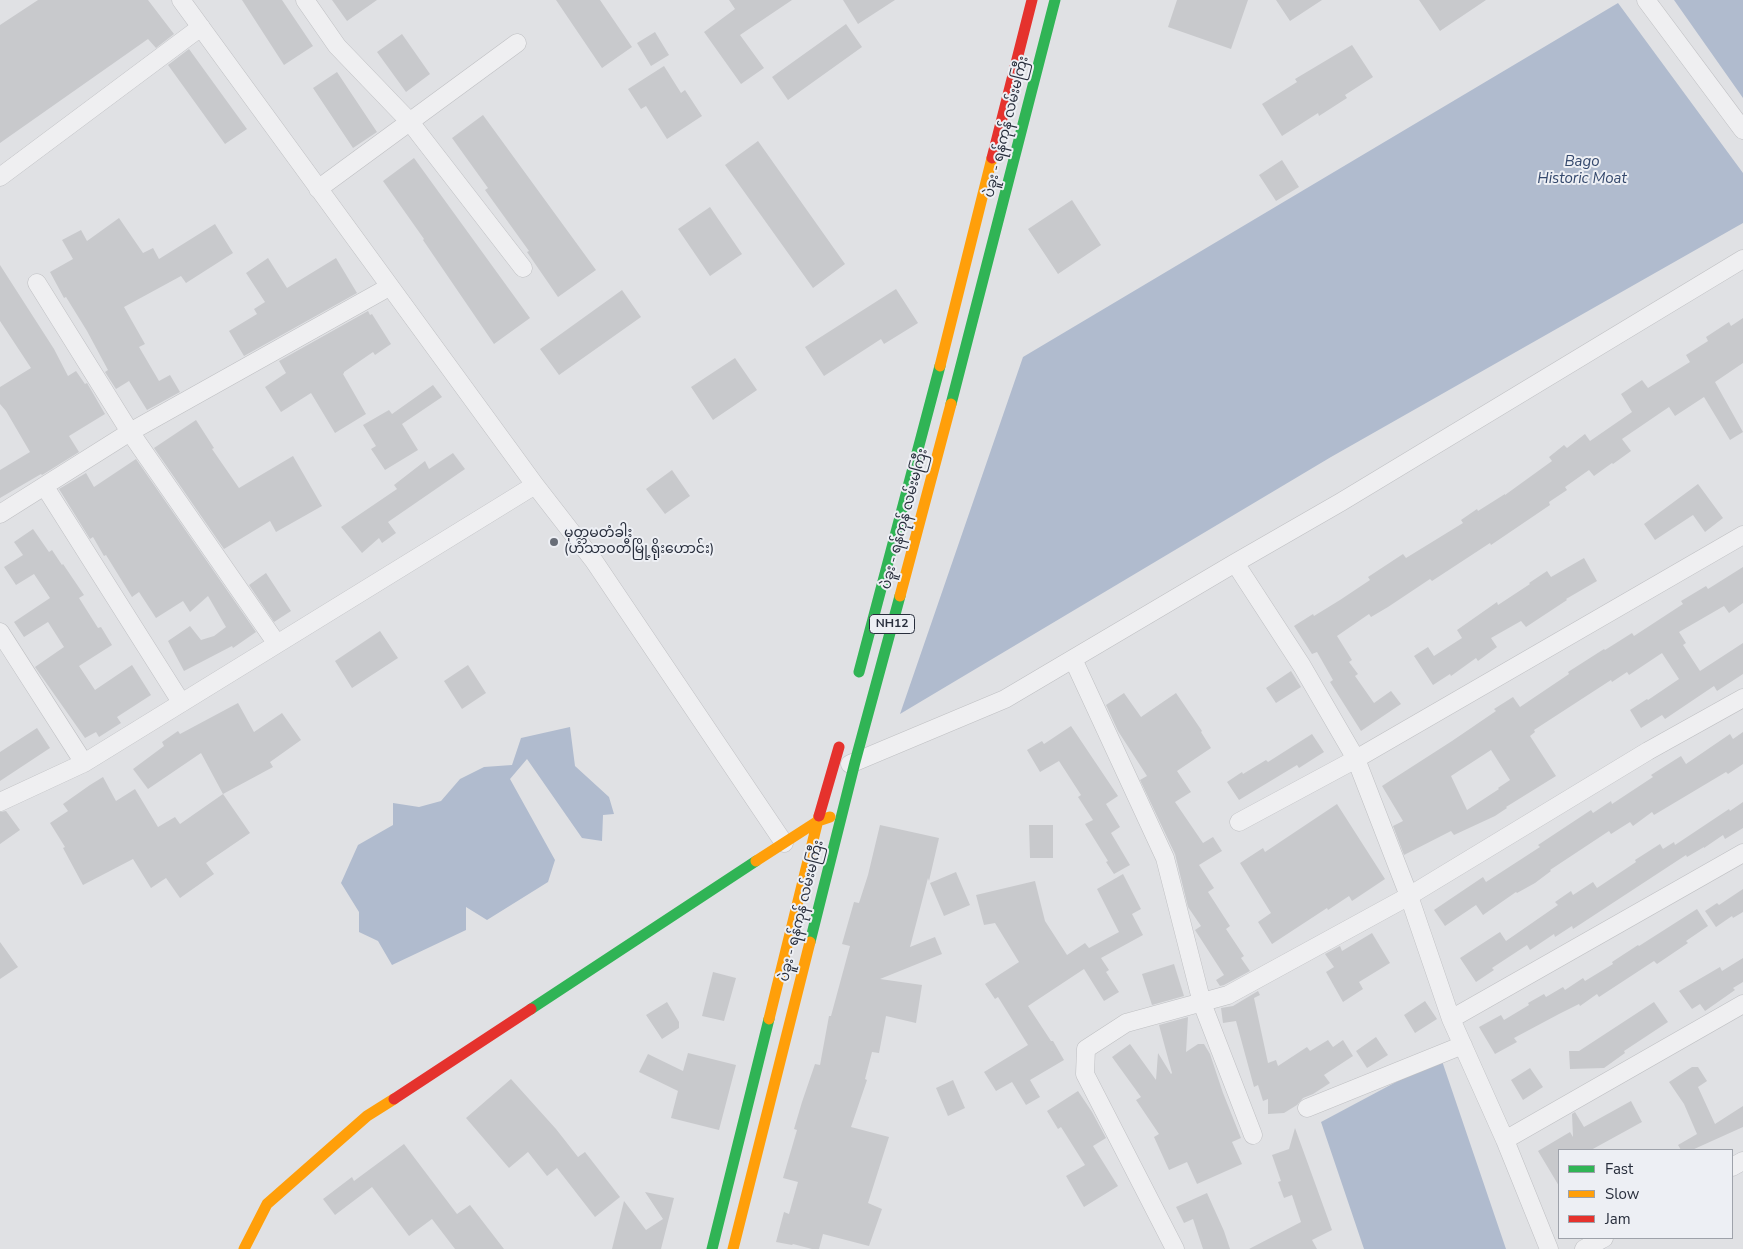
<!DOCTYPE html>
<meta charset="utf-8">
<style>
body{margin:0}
#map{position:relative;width:1743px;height:1249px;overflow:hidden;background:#e0e1e4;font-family:"Nunito Sans",sans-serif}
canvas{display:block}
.legend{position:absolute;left:1558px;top:1149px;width:175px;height:90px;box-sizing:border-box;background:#edeff4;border:1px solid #9ea2aa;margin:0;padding:6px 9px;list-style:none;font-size:15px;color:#282e3c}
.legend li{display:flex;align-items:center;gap:10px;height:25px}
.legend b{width:25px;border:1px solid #9ea2aa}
</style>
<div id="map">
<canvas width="1743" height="1249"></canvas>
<ul class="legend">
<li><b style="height:6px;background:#30b455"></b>Fast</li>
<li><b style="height:6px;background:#ff9f0a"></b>Slow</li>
<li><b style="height:6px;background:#e5322d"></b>Jam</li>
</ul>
</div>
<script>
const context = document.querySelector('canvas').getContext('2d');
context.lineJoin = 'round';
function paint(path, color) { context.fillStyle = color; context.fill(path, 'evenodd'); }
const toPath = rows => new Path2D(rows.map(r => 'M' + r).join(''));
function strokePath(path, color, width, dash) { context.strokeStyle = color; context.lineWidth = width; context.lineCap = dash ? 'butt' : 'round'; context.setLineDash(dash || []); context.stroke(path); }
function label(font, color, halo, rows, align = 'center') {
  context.font = font + ' "Nunito Sans","Noto Sans Myanmar",sans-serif'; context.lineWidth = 4; context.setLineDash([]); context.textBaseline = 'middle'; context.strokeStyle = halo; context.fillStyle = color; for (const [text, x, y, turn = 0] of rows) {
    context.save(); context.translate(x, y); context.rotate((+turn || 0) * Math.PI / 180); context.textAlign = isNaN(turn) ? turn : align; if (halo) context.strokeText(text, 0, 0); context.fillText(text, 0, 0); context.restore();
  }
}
const water = toPath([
 [1674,0,1743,0,1743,98],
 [1618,3,1743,173,1743,223,1331,457,900,714,1023,357],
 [570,727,575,766,609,797,614,814,603,815,602,841,582,838,527,759,510,779,555,860,548,882,487,920,466,907,466,930,392,965,378,941,359,932,359,912,341,883,358,845,393,825,393,803,419,807,441,801,460,779,484,767,512,765,521,738],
 [1441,1058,1506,1249,1364,1249,1321,1122]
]);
const building = toPath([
 [38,0,148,0,174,34,156,48,148,39,0,143,0,25],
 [242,0,282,0,313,46,284,65],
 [332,0,377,0,347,21],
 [556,0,600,0,632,47,602,68],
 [729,0,792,0,740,35,764,68,741,84,704,32,735,9],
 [843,0,895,0,858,24],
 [1177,0,1248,0,1231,49,1168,27],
 [1276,0,1322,0,1290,21],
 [1419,0,1486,0,1440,31],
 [846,24,862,47,788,100,772,77],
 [655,32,669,55,651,66,637,43],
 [402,34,430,74,406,92,377,52],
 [1352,45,1373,77,1345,95,1347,98,1319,116,1318,113,1282,136,1262,104,1297,82,1295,79],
 [189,49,247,129,225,144,168,65],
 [664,66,681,93,685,90,702,116,667,139,646,106,641,109,628,89],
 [337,72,377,132,353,148,313,88],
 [483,115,596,270,558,297,527,252,529,251,485,190,488,188,452,138],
 [758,141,845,264,813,288,725,165],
 [414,158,530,318,494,344,423,240,424,239,383,181],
 [1282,160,1299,187,1276,201,1259,175],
 [1072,200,1101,245,1058,274,1028,229],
 [710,207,742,254,710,276,678,229],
 [119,218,143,253,153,248,159,259,215,224,233,253,186,283,181,276,124,307,145,344,139,347,159,381,170,375,180,392,147,410,129,381,116,389,105,372,108,370,87,331,66,297,64,298,50,272,73,259,62,240,81,230,87,241],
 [268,258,287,288,336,258,357,293,244,356,229,331,257,314,254,309,265,302,246,273],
 [0,265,54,349,68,376,76,371,85,384,87,383,105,414,69,436,79,452,42,475,41,474,0,498,0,470,30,452,6,411,0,404,0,387,31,368,0,321],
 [896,289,918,323,884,344,881,339,824,376,805,347],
 [622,290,641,317,559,375,540,349],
 [368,311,370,315,372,314,391,344,375,355,373,352,344,372,344,373,343,374,366,414,335,433,311,393,281,412,265,387,286,373,279,361],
 [1743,318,1743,363,1715,382,1743,432,1730,440,1704,397,1675,416,1669,407,1622,439,1631,451,1613,464,1612,463,1594,476,1589,470,1565,487,1567,490,1549,502,1550,505,1491,545,1490,543,1432,581,1430,579,1388,607,1371,617,1369,614,1337,636,1352,660,1349,662,1358,674,1355,676,1374,703,1391,691,1401,704,1361,731,1330,682,1333,680,1317,652,1312,654,1294,626,1313,614,1314,616,1340,600,1370,580,1368,577,1403,554,1406,558,1463,523,1461,520,1477,509,1478,511,1505,494,1505,495,1552,461,1549,457,1564,445,1567,448,1585,434,1590,441,1632,412,1621,394,1642,380,1648,388,1690,362,1686,355,1708,341,1706,337,1729,322,1731,326],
 [735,358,757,390,713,420,691,387],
 [433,385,442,397,402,424,418,450,385,470,371,449,376,446,363,425,389,410,392,414],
 [196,420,214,448,212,449,239,488,293,456,322,506,276,532,270,521,224,549,154,448],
 [453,453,465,469,388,522,396,533,382,543,379,538,362,553,341,527,397,489,394,485,425,461,429,469],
 [136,459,256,632,233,648,232,646,184,671,168,641,190,626,201,640,214,636,226,627,208,596,190,612,183,601,156,618,139,592,132,597,106,555,104,556,93,537,90,539,59,489,86,473,94,487],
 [672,470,690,496,665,514,646,489],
 [1698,484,1723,518,1705,532,1693,515,1655,540,1644,524],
 [33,529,49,552,52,550,62,565,63,564,84,595,79,598,98,628,101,627,112,645,79,666,95,690,132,665,151,695,117,717,121,723,99,737,96,732,85,738,35,667,64,647,48,622,24,637,14,622,50,598,34,574,16,585,4,567,23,555,14,542],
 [1584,558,1597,581,1566,599,1567,600,1526,627,1521,621,1491,638,1497,647,1478,661,1476,658,1451,676,1450,674,1433,685,1414,656,1428,647,1434,656,1462,638,1457,630,1497,602,1498,605,1530,584,1529,583,1547,571,1551,577],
 [1743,567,1743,603,1729,613,1724,606,1679,632,1686,643,1683,645,1700,671,1743,643,1743,674,1717,691,1714,686,1665,719,1662,715,1641,728,1630,710,1647,699,1648,700,1679,679,1662,653,1629,675,1627,672,1612,682,1611,680,1534,730,1535,732,1530,736,1556,776,1506,807,1507,808,1495,816,1454,835,1451,831,1404,855,1393,826,1403,821,1382,786,1452,741,1496,711,1494,709,1513,697,1520,707,1569,674,1568,672,1604,649,1605,650,1632,633,1634,636,1683,604,1681,601,1706,586,1708,589],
 [1491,750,1510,780,1498,788,1499,789,1467,810,1451,776],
 [266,573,291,611,274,622,249,585],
 [380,631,398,658,352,688,335,661],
 [468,665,486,693,462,709,444,681],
 [1291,671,1301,687,1276,703,1266,688],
 [1124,693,1141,717,1176,693,1202,731,1201,732,1211,748,1177,771,1191,792,1175,802,1203,843,1213,837,1222,851,1199,865,1214,888,1208,892,1230,926,1226,929,1244,956,1241,958,1250,971,1224,985,1220,986,1216,980,1224,975,1195,930,1201,926,1188,907,1175,854,1140,780,1147,776,1118,731,1106,705],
 [238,703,254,732,282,713,301,740,270,762,273,767,223,794,201,753,148,789,133,769,164,746,162,742,178,731,180,734],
 [1071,726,1118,796,1106,804,1120,827,1111,833,1130,865,1114,874,1106,862,1108,861,1085,824,1093,820,1078,797,1081,795,1059,761,1040,772,1027,750,1042,741,1044,744],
 [37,728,50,748,0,781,0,752],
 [1743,732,1743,764,1728,774,1726,772,1654,815,1652,812,1633,826,1630,822,1611,834,1609,831,1550,870,1551,871,1535,883,1517,893,1516,892,1483,915,1476,905,1445,926,1434,910,1483,877,1486,882,1540,847,1538,845,1591,810,1593,813,1611,801,1612,804,1653,777,1651,775,1681,756,1686,764,1730,734,1733,739],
 [1312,734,1324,752,1299,768,1297,765,1239,800,1227,782,1242,772,1243,774,1266,760,1268,762],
 [103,777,116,801,135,789,158,827,175,817,180,824,223,794,250,833,206,863,214,874,180,898,166,878,151,888,133,859,83,885,63,848,65,847,50,823,68,811,63,804,90,785],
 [1743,802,1743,828,1725,839,1723,835,1704,848,1704,847,1687,857,1686,855,1573,929,1572,926,1555,937,1554,934,1530,950,1527,945,1492,968,1494,970,1476,982,1460,958,1500,932,1506,941,1558,905,1555,902,1571,891,1573,895,1593,882,1597,888,1636,862,1635,860,1660,844,1663,849,1674,842,1675,845,1729,809,1730,811],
 [1337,804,1385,879,1352,901,1349,896,1328,910,1327,908,1272,944,1258,922,1271,913,1240,863,1263,848,1265,852],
 [6,811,20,830,0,844,0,812],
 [880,825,939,838,929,881,928,878,910,947,935,937,942,954,880,979,922,985,916,1023,886,1016,879,1053,872,1052,865,1079,867,1080,851,1127,889,1137,868,1203,882,1209,869,1246,823,1234,819,1249,812,1249,793,1244,792,1245,776,1242,784,1212,789,1214,798,1182,783,1178,797,1130,794,1129,802,1102,815,1064,820,1065,829,1016,831,1016,850,946,842,944,854,902,859,903,868,875],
 [1029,825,1053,825,1053,858,1030,858],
 [956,872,970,905,944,916,930,883],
 [1123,874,1141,909,1132,914,1143,935,1101,958,1109,970,1106,972,1119,992,1104,1001,1084,969,1028,1006,1051,1041,1053,1041,1064,1060,1030,1080,1040,1097,1026,1105,1012,1082,996,1091,984,1072,1028,1045,998,997,995,999,985,984,1019,962,995,923,984,925,976,895,1035,881,1045,921,1067,955,1085,943,1089,948,1119,932,1097,889],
 [1743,889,1743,912,1733,918,1732,916,1716,927,1705,911,1717,903,1719,905],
 [1697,909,1708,926,1686,941,1688,943,1657,964,1654,961,1599,997,1597,994,1580,1006,1579,1004,1559,1014,1514,1038,1517,1042,1495,1054,1479,1027,1501,1015,1504,1020,1529,1005,1528,1003,1544,994,1546,997,1563,987,1565,990,1583,978,1585,981,1613,964,1612,962,1638,945,1639,946],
 [1372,933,1390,963,1359,982,1363,989,1343,1002,1326,972,1334,967,1325,954,1340,946,1342,951],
 [0,942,18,967,0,979],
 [1743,958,1743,982,1733,988,1735,990,1705,1011,1700,1004,1692,1009,1679,991,1720,967,1722,971],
 [1174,964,1184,996,1152,1005,1142,974],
 [713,972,736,978,724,1021,702,1016],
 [1258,991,1260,995,1254,998,1268,1063,1276,1060,1278,1066,1307,1047,1310,1051,1328,1040,1333,1047,1343,1040,1353,1056,1324,1075,1330,1083,1313,1094,1303,1098,1297,1105,1284,1113,1268,1114,1268,1099,1263,1101,1258,1085,1254,1087,1236,1021,1223,1023,1221,1008,1233,1006],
 [1425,1001,1437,1019,1415,1033,1404,1015],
 [667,1002,679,1022,679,1028,662,1039,646,1015],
 [1654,1002,1668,1022,1624,1051,1625,1053,1604,1068,1570,1069,1569,1051,1579,1051],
 [1188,1017,1186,1052,1198,1044,1204,1044,1210,1054,1223,1093,1241,1138,1232,1142,1242,1164,1197,1184,1187,1162,1169,1170,1154,1137,1159,1134,1136,1100,1141,1097,1112,1057,1130,1044,1156,1080,1158,1053,1171,1074,1172,1073,1159,1025],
 [1376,1037,1388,1055,1367,1068,1356,1051],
 [688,1053,736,1065,719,1130,671,1118,678,1091,639,1072,648,1054,683,1071],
 [1692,1067,1698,1067,1707,1081,1698,1087,1715,1124,1743,1106,1743,1127,1692,1150,1681,1150,1678,1145,1697,1134,1684,1104,1669,1082],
 [1530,1068,1543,1087,1523,1100,1511,1080],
 [511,1079,556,1129,578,1157,585,1152,620,1197,595,1217,557,1168,547,1176,528,1152,509,1168,466,1118],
 [953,1080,965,1108,948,1116,936,1088],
 [1078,1091,1092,1112,1106,1138,1093,1146,1118,1186,1084,1207,1066,1176,1085,1165,1061,1127,1058,1129,1047,1111],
 [1631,1101,1642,1122,1591,1150,1559,1150,1559,1186,1538,1151,1570,1132,1573,1137,1572,1114,1575,1112,1584,1127],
 [1295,1128,1332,1230,1312,1240,1317,1249,1249,1249,1301,1222,1292,1195,1284,1198,1278,1182,1281,1181,1272,1155,1289,1149],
 [404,1144,457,1214,470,1205,504,1249,455,1249,432,1219,409,1236,372,1187,335,1215,323,1199,352,1177,354,1181],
 [645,1192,674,1198,661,1249,612,1249,624,1201,646,1230,663,1219],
 [1207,1193,1224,1231,1230,1249,1203,1249,1193,1219,1184,1223,1176,1207]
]);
const street = toPath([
 [181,0,535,485,594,561,784,843],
 [305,0,337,46,410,122,523,268],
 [1646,0,1743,130],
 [0,177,201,27],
 [318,189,517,43],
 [37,283,130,432,277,644],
 [45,487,181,702],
 [0,514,130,432,389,287],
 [1235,563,1302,666,1356,759,1409,896,1451,1019,1505,1140,1549,1249],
 [0,632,84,763],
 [1073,659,1165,858,1202,1003,1253,1135],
 [850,764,1005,699,1235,563,1341,502,1743,259],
 [0,802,84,763,535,485],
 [1239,822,1356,759,1743,535],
 [1451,1019,1743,853],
 [1307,1108,1463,1045],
 [1505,1140,1743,1004],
 [1732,1167,1743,1161],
 [1175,1249,1085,1074,1086,1049,1126,1023,1228,995,1409,896,1648,751,1743,698],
 [1584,1249,1604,1238]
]);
const fast = toPath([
 [951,404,1055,0],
 [859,672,940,366],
 [810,942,855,762,900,596],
 [531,1009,756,861],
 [712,1249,769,1019]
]);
const slow = toPath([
 [940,366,992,158],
 [900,596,951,404],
 [756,861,818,821,830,817],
 [769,1019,819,816],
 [244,1249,267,1204,367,1116,394,1099],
 [733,1249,810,942]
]);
const jam = toPath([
 [992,158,1032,0],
 [819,816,839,747],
 [394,1099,531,1009]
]);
const markers = [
 [554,542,5,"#686d77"]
];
const shields = [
 [892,624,45]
];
const shieldNames = [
 ["NH12",892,624]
];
const streetNames = [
 ["ပဲခူး - ရန်ကုန် လမ်းမကြီး",1007,127,-76],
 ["ပဲခူး - ရန်ကုန် လမ်းမကြီး",905,519,-75],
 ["ပဲခူး - ရန်ကုန် လမ်းမကြီး",802,911,-76]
];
const poiNames = [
 ["မုတ္တမတံခါး",564,534],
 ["(ဟံသာဝတီမြို့ရိုးဟောင်း)",564,550]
];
const waterNames = [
 ["Bago",1582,162],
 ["Historic Moat",1582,179]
];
paint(water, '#b0bbce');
paint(building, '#c8c9cc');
strokePath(street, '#bebfc2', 19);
strokePath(street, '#efeff1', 18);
strokePath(fast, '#30b455', 11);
strokePath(slow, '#ff9f0a', 11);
strokePath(jam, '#e5322d', 11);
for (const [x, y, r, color] of markers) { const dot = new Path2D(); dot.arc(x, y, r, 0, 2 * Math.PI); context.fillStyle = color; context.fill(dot); strokePath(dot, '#edeff4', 2); }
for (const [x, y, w] of shields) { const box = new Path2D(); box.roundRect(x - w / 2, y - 9.5, w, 19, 4); context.fillStyle = '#edeff4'; context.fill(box); strokePath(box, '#282e3c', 1); }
label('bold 12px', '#282e3c', null, shieldNames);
label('14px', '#282e3c', '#edeff4', streetNames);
label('14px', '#282e3c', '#edeff4', poiNames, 'left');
label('italic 15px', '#35496d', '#edeff4', waterNames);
</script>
